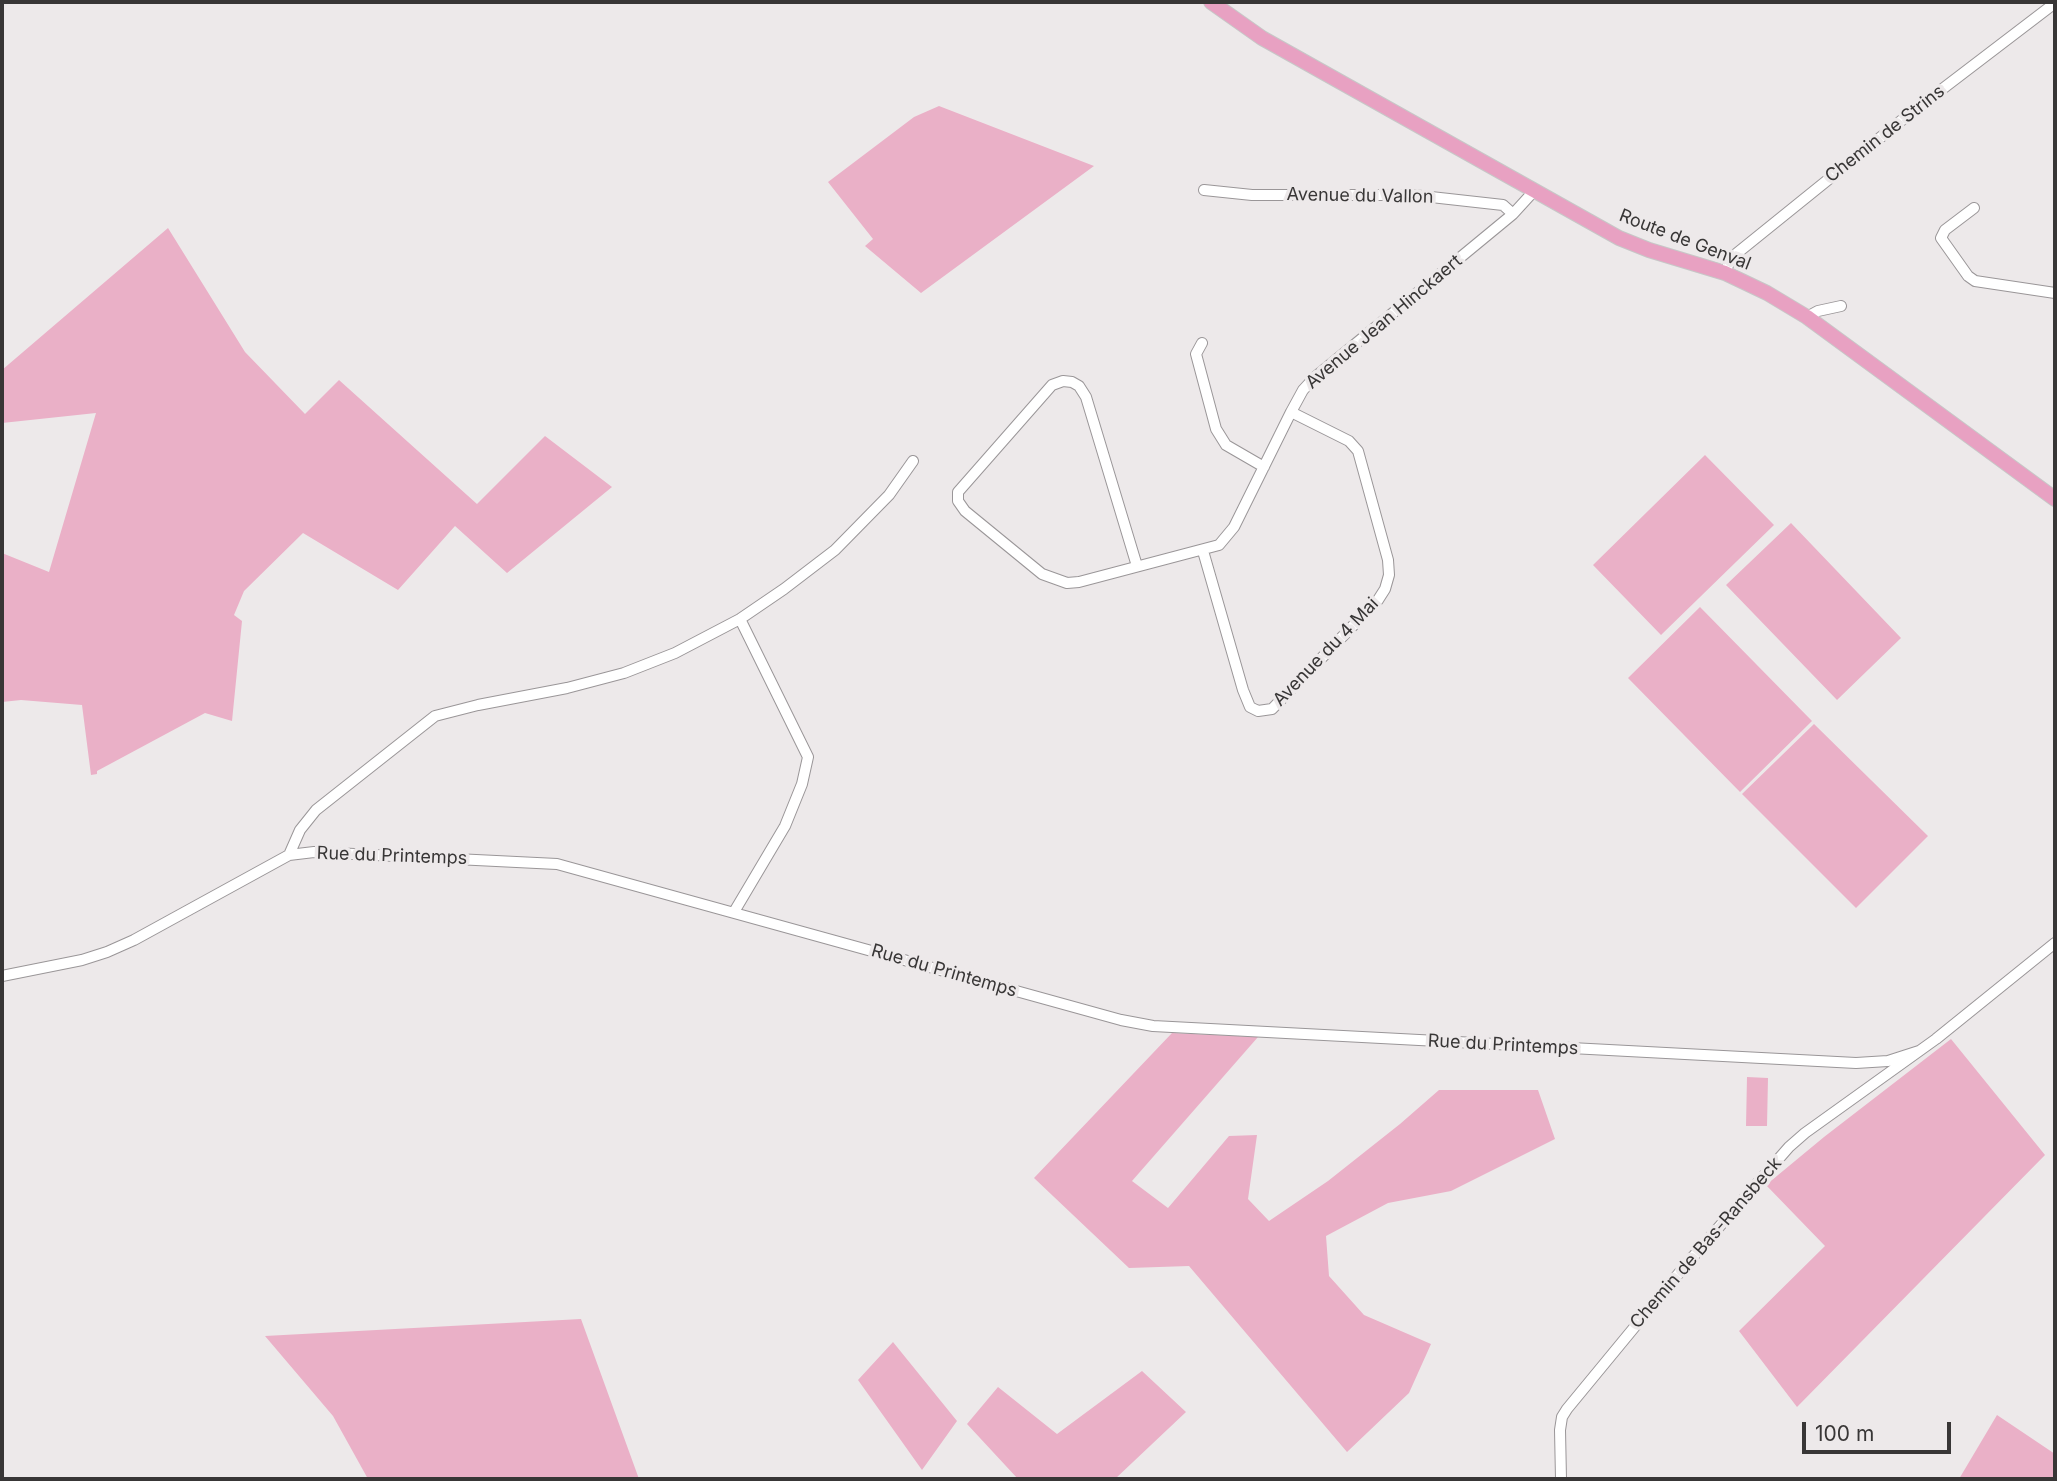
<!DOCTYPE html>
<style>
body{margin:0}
#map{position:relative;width:2057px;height:1481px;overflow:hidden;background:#ede9ea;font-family:Inter,sans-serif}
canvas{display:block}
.frame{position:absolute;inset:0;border:4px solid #383636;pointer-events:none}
.scale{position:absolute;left:1802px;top:1422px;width:149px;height:32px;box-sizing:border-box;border:4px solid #383636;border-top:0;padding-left:9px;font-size:21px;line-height:24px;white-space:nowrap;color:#383636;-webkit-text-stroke:5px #ede9ea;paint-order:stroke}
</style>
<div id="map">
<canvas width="2057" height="1481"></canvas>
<div class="frame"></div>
<div class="scale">100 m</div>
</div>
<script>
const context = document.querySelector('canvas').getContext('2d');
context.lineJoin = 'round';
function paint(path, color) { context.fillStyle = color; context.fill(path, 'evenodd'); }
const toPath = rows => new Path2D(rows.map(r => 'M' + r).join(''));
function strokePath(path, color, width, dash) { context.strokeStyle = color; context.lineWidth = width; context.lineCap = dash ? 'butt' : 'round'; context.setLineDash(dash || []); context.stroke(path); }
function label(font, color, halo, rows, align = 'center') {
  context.font = font + ' Inter,sans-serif'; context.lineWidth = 7; context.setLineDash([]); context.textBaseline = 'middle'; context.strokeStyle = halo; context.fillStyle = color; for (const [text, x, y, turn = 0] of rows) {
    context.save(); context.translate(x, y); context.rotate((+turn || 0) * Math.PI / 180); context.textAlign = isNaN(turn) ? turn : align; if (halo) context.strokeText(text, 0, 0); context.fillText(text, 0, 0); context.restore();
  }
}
const green = toPath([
 [939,106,1094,166,921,293,865,246,873,239,828,182,914,117],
 [168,228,245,352,305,414,339,380,477,504,545,436,612,487,507,573,455,526,398,590,303,533,244,591,234,615,242,621,232,721,205,713,97,771,97,774,91,775,82,705,21,700,2,702,2,553,49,572,96,413,2,423,2,370],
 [1705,455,1774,525,1661,635,1593,565],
 [1791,523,1901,638,1837,700,1726,585],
 [1700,607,1812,721,1740,792,1628,678],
 [1814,724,1928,836,1856,908,1742,794],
 [1172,1033,1258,1037,1132,1181,1168,1208,1229,1136,1257,1135,1248,1199,1269,1221,1328,1181,1400,1124,1439,1090,1538,1090,1555,1139,1451,1191,1388,1203,1326,1236,1329,1276,1364,1315,1431,1344,1409,1393,1347,1452,1189,1266,1129,1268,1034,1178],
 [1951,1039,2045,1155,1797,1407,1739,1331,1825,1246,1766,1185,1824,1137],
 [1747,1077,1768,1078,1767,1126,1746,1126],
 [581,1319,639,1479,368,1479,333,1416,265,1336],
 [893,1342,957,1421,922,1470,858,1380],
 [1142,1371,1186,1412,1115,1479,1018,1479,967,1424,998,1387,1057,1434],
 [1997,1415,2055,1454,2055,1479,1959,1479]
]);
const minor = toPath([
 [1204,190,1252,195,1413,195,1503,205,1513,214],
 [1974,208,1945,230,1941,238,1968,276,1975,281,2055,293],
 [1725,273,1731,258,1907,116,2055,3],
 [1807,317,1818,311,1841,306],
 [1202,343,1196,354,1216,429,1226,445,1264,467],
 [1203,551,1243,690,1250,707,1258,711,1272,709,1378,600,1385,589,1389,575,1388,560,1358,451,1349,441,1291,412],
 [1137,566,1086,397,1079,386,1072,382,1063,381,1052,385,958,492,958,501,965,511,1042,574,1067,583,1079,582,1219,545,1234,527,1291,412,1303,390,1314,378,1513,214,1534,191],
 [289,855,300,830,316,810,435,716,478,705,567,688,624,673,675,653,740,619,784,589,835,550,889,495,913,461],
 [734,912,785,826,802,784,808,757,740,619],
 [2,976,82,960,107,952,134,940,289,855,314,852,557,864,1121,1020,1153,1026,1856,1063,1888,1061,1919,1051],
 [1561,1479,1560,1430,1562,1417,1567,1409,1684,1267,1789,1147,1805,1133,1936,1039,2055,943]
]);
const major = toPath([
 [1211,2,1262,38,1619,238,1649,250,1725,273,1767,293,1807,317,2055,499]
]);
const streetNames = [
 ["Chemin de Strins",1885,134,-38],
 ["Avenue du Vallon",1360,196,1],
 ["Route de Genval",1685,240,21],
 ["Avenue Jean Hinckaert",1384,322,-40],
 ["Avenue du 4 Mai",1326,652,-46],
 ["Rue du Printemps",392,856,2],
 ["Rue du Printemps",944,971,16],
 ["Rue du Printemps",1503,1045,3],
 ["Chemin de Bas-Ransbeck",1706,1243,-49]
];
paint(green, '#eab0c7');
strokePath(minor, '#9a9698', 12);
strokePath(major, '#c7c7c7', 16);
strokePath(minor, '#fff', 10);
strokePath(major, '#e8a1c2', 14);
label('18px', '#383636', '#ede9ea', streetNames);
</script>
